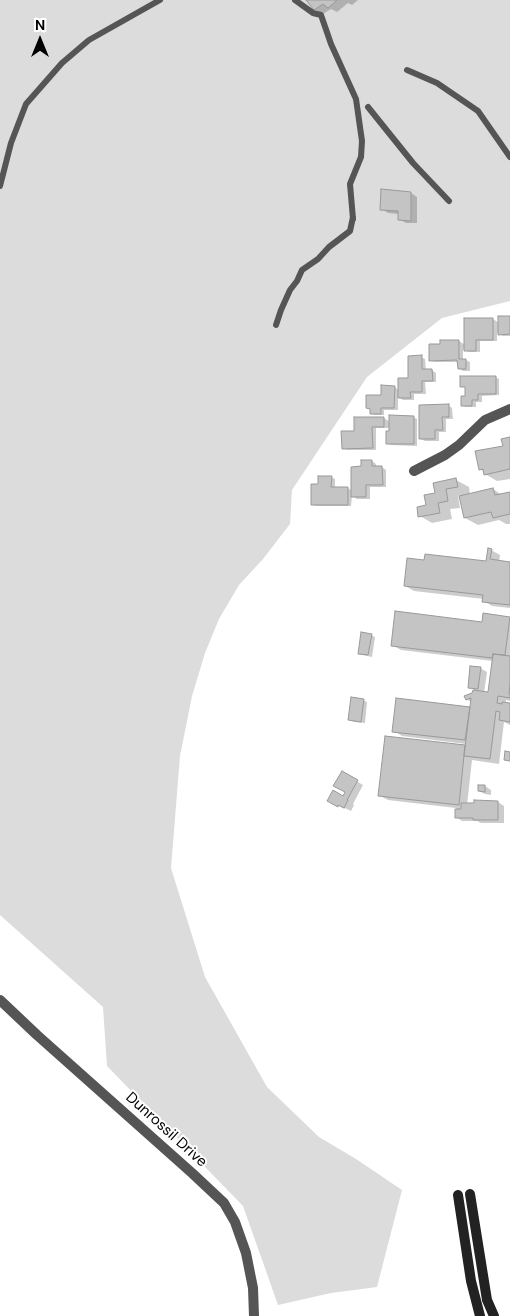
<!DOCTYPE html>
<style>
body{margin:0}
#map{position:relative;width:510px;height:1316px;overflow:hidden;background:#fff;font-family:"DM Sans",sans-serif}
canvas{display:block}
.north{position:absolute;left:15px;top:15px;width:50px;height:50px;-webkit-text-stroke:4px #fff;paint-order:stroke;rotate:0deg;font-size:14px;font-weight:700;line-height:20px;text-align:center;color:#000}
.north::after{content:'';display:block;margin:auto;width:18px;height:22px;background:#000;clip-path:polygon(50% 0,100% 100%,50% 72%,0 100%)}
</style>
<div id="map">
<canvas width="510" height="1316"></canvas>
<div class="north">N</div>
</div>
<script>
const context = document.querySelector('canvas').getContext('2d');
context.lineJoin = 'round';
function paint(path, color) { context.fillStyle = color; context.fill(path, 'evenodd'); }
const toPath = rows => new Path2D(rows.map(r => 'M' + r).join(''));
function strokePath(path, color, width, dash) { context.strokeStyle = color; context.lineWidth = width; context.lineCap = dash ? 'butt' : 'round'; context.setLineDash(dash || []); context.stroke(path); }
function label(font, color, halo, rows, align = 'center') {
  context.font = font + ' "DM Sans",sans-serif'; context.lineWidth = 4; context.setLineDash([]); context.textBaseline = 'middle'; context.strokeStyle = halo; context.fillStyle = color; for (const [text, x, y, turn = 0] of rows) {
    context.save(); context.translate(x, y); context.rotate((+turn || 0) * Math.PI / 180); context.textAlign = isNaN(turn) ? turn : align; if (halo) context.strokeText(text, 0, 0); context.fillText(text, 0, 0); context.restore();
  }
}
const green = toPath([
 [0,0,510,0,510,301,442,318,367,377,292,490,290,524,263,559,239,585,219,619,205,653,192,696,180,756,171,868,205,977,267,1087,319,1137,356,1159,402,1190,377,1287,331,1293,278,1305,243,1206,107,1066,103,1007,0,915]
]);
const shadow = toPath([
 [307,0,358,0,352,5,348,3,337,12,331,9,323,14,314,9],
 [411,193,417,197,417,223,406,223,399,219,399,214,388,213,382,209],
 [510,317,510,336,503,336,497,333,497,341,480,341,480,352,469,352,463,349,463,360,466,360,470,362,470,371,463,371,459,368,459,362,434,362,430,360,442,345,459,341,465,345,493,319,499,323],
 [421,357,425,359,426,371,432,370,436,373,436,382,425,382,426,394,414,394,414,400,403,400,398,397,398,410,384,410,384,415,375,415,371,413,372,410,367,408,394,387,399,390,409,380],
 [495,377,499,379,499,395,482,396,482,402,476,402,476,407,466,407,462,405,466,397,466,388,462,386],
 [448,405,452,408,453,419,446,419,446,432,439,432,439,441,425,441,421,439],
 [413,417,417,419,417,446,391,445,387,443,390,428,376,428,376,450,347,450,343,448,355,432,384,418,390,422],
 [510,438,510,479,497,481,485,474,484,472,480,469,504,447],
 [372,461,376,464,376,467,382,467,386,470,386,487,370,487,370,499,357,499,352,496,351,506,316,506,312,504,319,486,331,477,335,479,335,488,348,488,352,491,363,468],
 [456,480,469,487,470,494,493,489,502,495,510,493,510,524,506,524,499,520,478,525,465,518,460,495,458,496,460,508,450,509,452,519,432,523,420,516,437,494],
 [491,550,500,555,499,562,510,563,510,608,492,606,484,601,484,599,414,591,405,586,487,562],
 [510,618,510,701,506,700,506,703,510,704,510,725,504,722,499,764,472,760,467,805,475,805,475,802,498,802,504,806,504,823,481,823,477,821,462,821,456,817,456,808,388,800,379,795,386,737,466,747,466,744,402,736,394,731,471,708,471,702,467,699,474,694,474,690,469,687,480,668,487,672,484,693,489,694,493,661,401,650,392,645,483,623],
 [371,635,375,637,372,657,363,655,360,653],
 [363,700,367,702,365,723,354,722,350,720],
 [342,773,363,785,353,804,354,805,351,811,345,808,345,809,329,800,343,797,347,792],
 [485,786,491,790,491,795,485,794,479,791]
]);
const building = toPath([
 [306,0,337,0,328,8,323,4,314,10,306,0],
 [381,189,411,192,411,221,398,220,398,211,380,210,381,189],
 [498,316,510,316,510,334,498,335,498,316],
 [464,318,493,318,493,340,476,340,476,351,464,351,464,318],
 [440,340,459,340,459,359,466,359,466,369,458,369,457,360,429,361,429,344,440,344,440,340],
 [422,355,422,369,432,369,433,381,422,381,422,392,410,392,411,398,398,398,398,378,408,378,408,356,422,355],
 [460,376,496,376,496,394,478,394,478,400,472,400,472,406,461,406,461,396,465,396,465,387,460,387,460,376],
 [381,385,395,386,394,408,381,408,381,414,370,414,370,409,366,408,366,395,381,395,381,385],
 [449,404,449,417,442,417,443,430,435,430,435,439,419,439,419,405,449,404],
 [389,415,414,416,414,444,386,444,386,431,389,431,389,415],
 [354,417,384,417,384,427,372,427,373,448,342,449,341,431,354,431,354,417],
 [510,437,510,469,484,475,483,469,479,470,475,451,503,446,501,439,510,437],
 [361,460,372,460,372,466,382,466,383,485,366,485,366,497,351,497,351,467,361,466,361,460],
 [318,476,332,476,331,487,348,487,348,505,311,505,311,484,318,484,318,476],
 [456,478,458,487,446,489,448,501,438,503,440,513,418,517,417,507,426,505,424,495,435,493,433,483,456,478],
 [493,488,495,495,510,492,510,514,493,518,491,512,464,518,459,496,493,488],
 [488,548,492,549,490,559,510,562,510,605,482,602,483,595,404,586,407,558,424,560,425,554,486,561,488,548],
 [395,611,482,622,483,613,510,617,505,655,493,654,492,658,391,646,395,611],
 [361,632,372,634,368,655,358,654,361,632],
 [493,654,510,656,510,684,509,694,510,694,510,698,498,696,497,703,502,704,502,702,510,703,510,722,499,720,500,712,496,711,490,759,464,756,471,698,466,700,464,696,472,693,473,690,488,692,493,654],
 [470,666,481,667,478,689,468,688,470,666],
 [351,697,364,699,361,722,348,720,351,697],
 [396,698,470,707,465,740,392,732,396,698],
 [385,736,465,745,459,805,378,796,385,736],
 [505,751,510,752,510,761,504,760,505,751],
 [342,771,358,780,347,800,348,800,344,808,338,805,338,807,327,801,333,790,343,796,345,792,333,786,342,771],
 [478,785,485,785,485,792,478,791,478,785],
 [474,800,498,801,498,820,473,820,473,818,455,818,455,809,461,809,461,803,474,803,474,800]
]);
const lane = toPath([
 [295,0,313,13,321,15,331,44,356,99,362,141,361,157,350,184,353,219],
 [407,70,437,83,478,111,510,157],
 [368,107,413,163,449,201],
 [0,186,11,143,26,104,62,63,89,40,160,0],
 [276,325,281,310,290,290,297,281,302,270,318,259,329,247,350,231,353,217]
]);
const street = toPath([
 [414,471,445,455,459,445,485,420,510,409],
 [0,1000,37,1035,192,1173,224,1203,235,1222,246,1253,253,1288,254,1316]
]);
const secondary = toPath([
 [470,1194,487,1300,494,1316],
 [458,1195,471,1281,480,1316]
]);
const streetNames = [
 ["Dunrossil Drive",166,1130,42]
];
paint(green, '#dcdcdc');
paint(shadow, '#0003');
paint(building, '#c4c4c4');
strokePath(building, '#999', 1);
strokePath(lane, '#555', 6);
strokePath(street, '#555', 10);
strokePath(secondary, '#222', 10);
label('15px', '#000', '#fff', streetNames);
</script>
